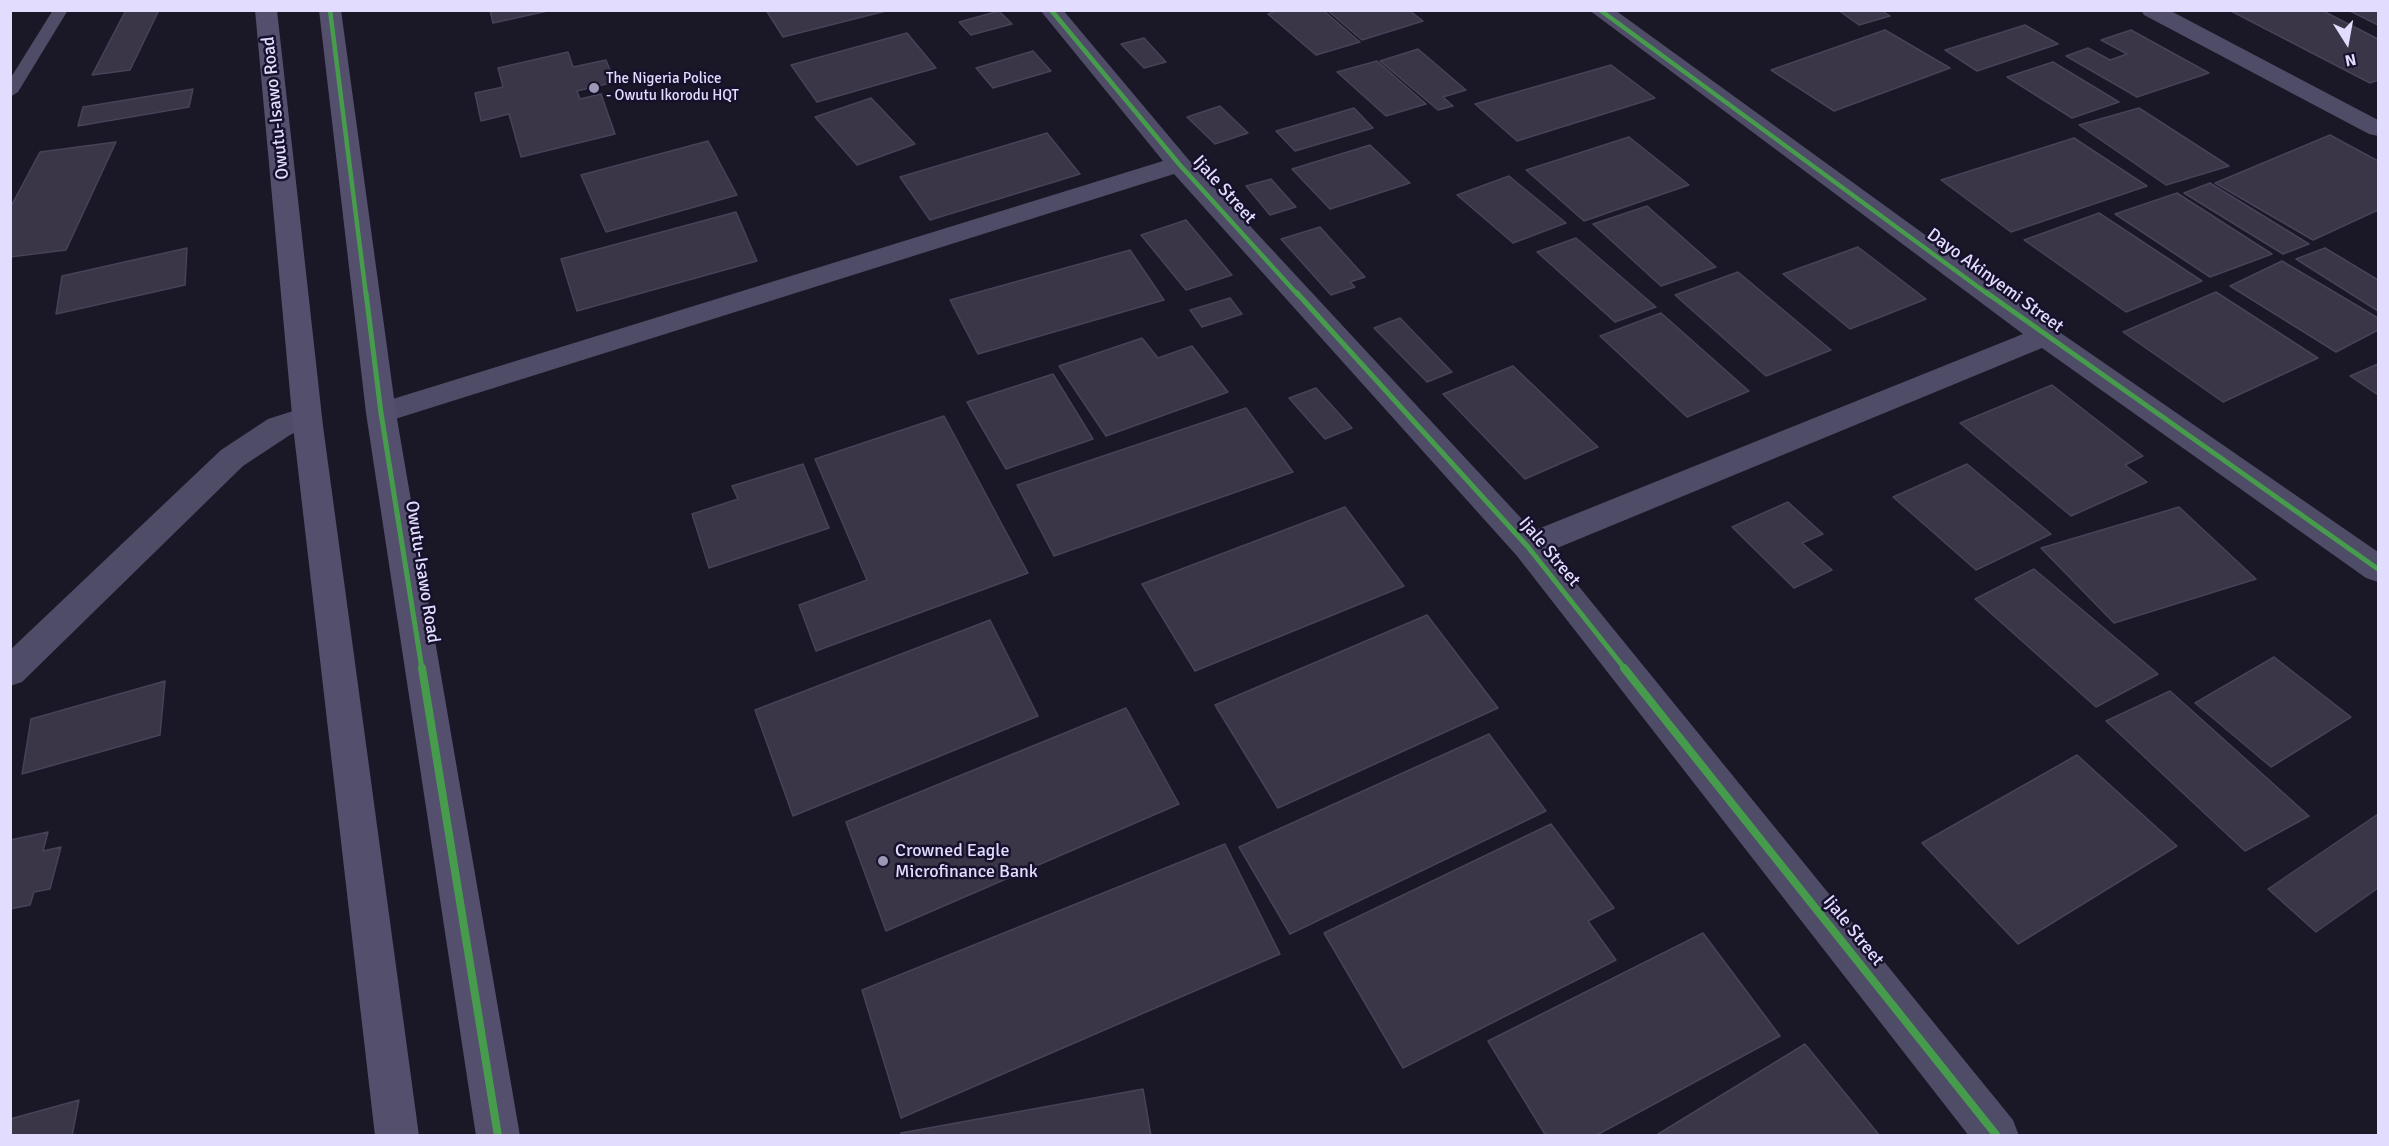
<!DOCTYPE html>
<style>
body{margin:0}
#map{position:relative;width:2389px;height:1146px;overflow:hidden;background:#1a1726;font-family:Signika,sans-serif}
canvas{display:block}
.frame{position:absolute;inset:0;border:12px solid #e2dcff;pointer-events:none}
.north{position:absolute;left:2317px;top:12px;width:60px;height:60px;-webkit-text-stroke:4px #17112c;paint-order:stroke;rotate:169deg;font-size:16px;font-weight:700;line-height:24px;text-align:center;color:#e2dcff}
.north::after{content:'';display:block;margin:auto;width:21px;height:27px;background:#e2dcff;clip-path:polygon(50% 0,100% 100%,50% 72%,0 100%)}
</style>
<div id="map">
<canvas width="2389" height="1146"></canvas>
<div class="frame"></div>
<div class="north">N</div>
</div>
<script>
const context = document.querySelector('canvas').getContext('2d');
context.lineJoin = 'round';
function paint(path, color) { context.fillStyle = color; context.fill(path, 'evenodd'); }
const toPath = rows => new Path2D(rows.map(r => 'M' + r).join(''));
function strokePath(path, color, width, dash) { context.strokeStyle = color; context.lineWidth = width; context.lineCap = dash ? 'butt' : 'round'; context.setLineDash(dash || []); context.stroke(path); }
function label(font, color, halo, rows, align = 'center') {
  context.font = font + ' Signika,sans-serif'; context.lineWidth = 5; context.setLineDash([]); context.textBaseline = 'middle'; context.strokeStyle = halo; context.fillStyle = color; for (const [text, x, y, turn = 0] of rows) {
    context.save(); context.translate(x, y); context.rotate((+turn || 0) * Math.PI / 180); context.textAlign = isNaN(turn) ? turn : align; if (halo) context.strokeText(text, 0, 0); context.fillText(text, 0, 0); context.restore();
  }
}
const building = toPath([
 [126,10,159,10,130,70,92,75,126,10],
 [490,10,552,10,493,23,490,10],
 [766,10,890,10,783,37,766,10],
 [1279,10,1323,10,1360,42,1316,55,1268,14,1279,10],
 [1327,10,1409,10,1423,21,1362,40,1327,10],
 [1838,10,1881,10,1890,16,1859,25,1838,10],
 [2229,10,2321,10,2378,39,2378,80,2370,83,2229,10],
 [2348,10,2378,10,2378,25,2348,10],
 [999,11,1012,24,971,35,959,22,999,11],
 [2025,25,2058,44,1977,71,1945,50,2025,25],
 [1885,30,1950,68,1834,111,1771,70,1885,30],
 [2131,30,2209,73,2137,97,2066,56,2088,48,2110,60,2127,54,2101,40,2131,30],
 [907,33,936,68,817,102,791,65,907,33],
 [1144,38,1166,62,1144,68,1121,44,1144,38],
 [1418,49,1466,90,1443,97,1453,106,1438,110,1380,61,1418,49],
 [1033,51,1051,71,993,88,976,68,1033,51],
 [568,52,573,67,606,60,615,82,577,91,580,99,601,94,615,134,521,157,509,114,481,121,475,93,503,87,498,68,568,52],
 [1377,61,1426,104,1386,116,1337,72,1377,61],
 [2053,62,2119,102,2072,118,2007,77,2053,62],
 [1611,65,1655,98,1517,141,1475,104,1611,65],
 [193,89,189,107,78,126,83,107,193,89],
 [871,98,915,144,857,165,815,117,871,98],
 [1220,106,1248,133,1215,144,1187,117,1220,106],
 [1354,108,1373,128,1295,151,1276,131,1354,108],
 [2139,108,2229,166,2166,185,2079,125,2139,108],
 [1047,133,1080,174,930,220,900,177,1047,133],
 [2330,135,2378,161,2378,210,2313,240,2215,183,2330,135],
 [1629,137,1689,185,1584,221,1526,170,1629,137],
 [2074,138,2147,186,2011,232,1941,180,2074,138],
 [708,141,737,195,606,232,581,175,708,141],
 [116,142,66,250,10,257,10,208,40,152,116,142],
 [1370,145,1410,183,1330,209,1292,169,1370,145],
 [1509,176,1566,223,1513,243,1457,195,1509,176],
 [1271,179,1296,207,1270,215,1246,186,1271,179],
 [2210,183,2309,244,2283,254,2184,193,2210,183],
 [2177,193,2272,254,2210,277,2115,214,2177,193],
 [1647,206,1716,267,1661,286,1593,224,1647,206],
 [736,212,757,261,577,311,561,259,736,212],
 [2099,213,2202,281,2126,312,2024,240,2099,213],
 [1186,220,1232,275,1186,290,1141,235,1186,220],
 [1320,227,1365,277,1350,282,1355,287,1331,295,1281,239,1320,227],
 [1576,238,1656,307,1615,322,1537,252,1576,238],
 [1858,247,1926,299,1850,329,1783,274,1858,247],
 [187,248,185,285,56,314,62,276,187,248],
 [2325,248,2378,280,2378,311,2296,259,2325,248],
 [1130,250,1164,300,978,354,950,300,1130,250],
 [2282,261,2378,318,2378,330,2336,352,2230,286,2282,261],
 [1738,272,1831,350,1766,376,1675,295,1738,272],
 [2216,292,2318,358,2223,402,2123,332,2216,292],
 [1230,298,1242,314,1202,327,1190,310,1230,298],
 [1661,313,1749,391,1687,417,1600,336,1661,313],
 [1400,318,1452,372,1427,382,1374,328,1400,318],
 [1142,338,1158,358,1192,346,1228,392,1106,436,1059,366,1142,338],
 [2378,364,2378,395,2350,376,2378,364],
 [1513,366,1598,447,1525,479,1443,394,1513,366],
 [1053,374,1093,439,1006,469,967,402,1053,374],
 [2052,385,2143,456,2125,465,2147,482,2071,516,1960,423,2052,385],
 [1316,388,1352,428,1325,439,1289,398,1316,388],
 [1246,408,1293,472,1054,556,1017,485,1246,408],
 [944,416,1028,573,816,651,799,605,867,580,815,459,944,416],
 [803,464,829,528,709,568,692,514,738,499,732,486,803,464],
 [1967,464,2051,534,1976,570,1893,497,1967,464],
 [1788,502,1823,534,1802,543,1832,570,1794,588,1732,527,1788,502],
 [1345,507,1404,586,1195,671,1142,584,1345,507],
 [2179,507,2256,579,2114,623,2041,548,2179,507],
 [2034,569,2158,674,2096,707,1975,599,2034,569],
 [1427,615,1498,708,1278,808,1215,705,1427,615],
 [990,620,1038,716,793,816,755,710,990,620],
 [2274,657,2351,717,2271,767,2195,703,2274,657],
 [165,681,160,735,22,774,31,719,165,681],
 [2170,691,2309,816,2245,851,2106,721,2170,691],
 [1126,708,1179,804,886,931,846,822,1126,708],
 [1489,734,1546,811,1290,934,1239,847,1489,734],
 [2077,755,2177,846,2018,944,1922,843,2077,755],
 [2378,814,2378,888,2316,932,2268,889,2378,814],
 [1551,824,1614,908,1588,921,1616,960,1403,1068,1324,933,1551,824],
 [48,832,43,851,61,847,50,889,34,892,30,905,10,909,10,840,48,832],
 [1225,844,1280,954,901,1118,862,990,1225,844],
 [1703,933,1780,1036,1595,1136,1546,1136,1488,1041,1703,933],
 [1805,1044,1880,1136,1655,1136,1805,1044],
 [1143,1089,1151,1136,901,1136,901,1133,1143,1089],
 [79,1100,72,1136,10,1136,10,1119,79,1100]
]);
const lane = toPath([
 [53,10,68,10,18,92,10,97,10,79,53,10]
]);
const street = toPath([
 [1040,10,1063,10,1188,159,1533,531,2023,334,1589,10,1615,10,2055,329,2378,552,2378,582,2366,578,2042,348,1550,551,2013,1120,2019,1136,1969,1136,1517,556,1174,174,392,420,381,423,370,420,366,413,370,406,1163,161,1040,10],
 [2141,10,2169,10,2378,120,2378,136,2369,134,2144,15,2141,10],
 [293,411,319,418,323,426,319,434,308,437,294,433,290,435,243,466,22,682,10,686,10,650,221,450,268,419,293,411]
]);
const secondary = toPath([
 [255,10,277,10,323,426,419,1136,375,1136,293,426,255,10],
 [319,10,341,10,396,413,520,1136,476,1136,366,413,319,10]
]);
const cyclewayFar2 = toPath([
 [330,10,366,295],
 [1051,10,1179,164,1298,295],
 [1600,10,1989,295]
]);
const cyclewayFar1 = toPath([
 [366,293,381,413,422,669],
 [1297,293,1528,547,1625,669],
 [1987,293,2378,569]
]);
const cycleway = toPath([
 [422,668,498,1136],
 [1624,668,1997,1136]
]);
const markers = [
 [594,88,6,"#9c97b3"],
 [883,861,6,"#9c97b3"]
];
const farPoinames = [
 ["The Nigeria Police",606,79],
 ["- Owutu Ikorodu HQT",606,96]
];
const streetNames = [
 ["Owutu-Isawo Road",276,108,-96],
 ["Ijale Street",1224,190,48],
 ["Dayo Akinyemi Street",1995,281,36],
 ["Ijale Street",1549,552,50],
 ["Owutu-Isawo Road",422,572,81],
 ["Ijale Street",1853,931,51]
];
const poiNames = [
 ["Crowned Eagle",895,851],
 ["Microfinance Bank",895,872]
];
paint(building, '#3a3647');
strokePath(building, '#474258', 1.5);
paint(lane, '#4f4c67');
paint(street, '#4f4c67');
paint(secondary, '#534f6c');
strokePath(cyclewayFar2, '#469c4c', 4.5);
strokePath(cyclewayFar1, '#469c4c', 5);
strokePath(cycleway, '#469c4c', 8);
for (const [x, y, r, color] of markers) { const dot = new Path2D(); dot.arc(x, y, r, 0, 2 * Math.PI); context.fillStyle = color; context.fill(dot); strokePath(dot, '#17112c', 2); }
label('15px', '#e2dcff', '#17112c', farPoinames, 'left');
label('18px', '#e2dcff', '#17112c', streetNames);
label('18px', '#e2dcff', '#17112c', poiNames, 'left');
</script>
